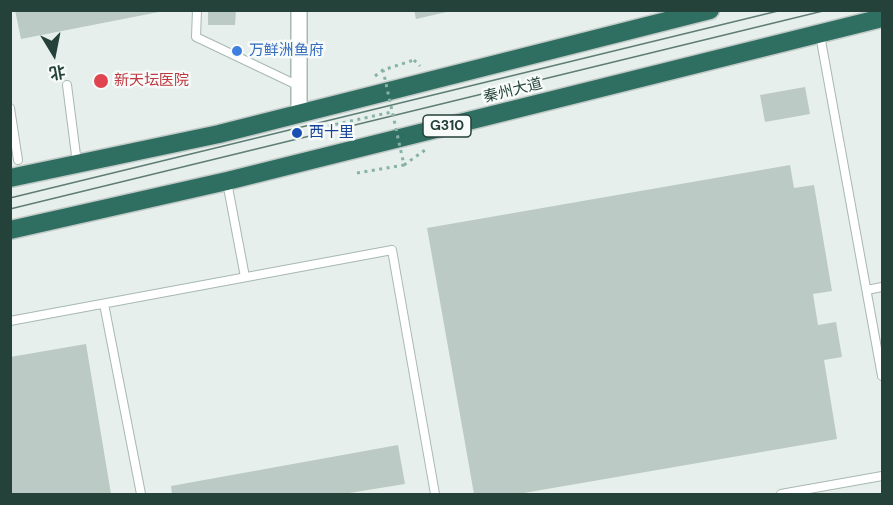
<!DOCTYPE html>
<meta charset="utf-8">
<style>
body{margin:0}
#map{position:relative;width:893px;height:505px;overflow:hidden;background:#e6efeb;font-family:"DM Sans","Noto Sans SC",sans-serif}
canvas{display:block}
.frame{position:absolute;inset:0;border:12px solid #24423a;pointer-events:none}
.north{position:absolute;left:24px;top:24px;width:60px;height:60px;-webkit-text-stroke:4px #f7fbf9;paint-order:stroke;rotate:170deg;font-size:16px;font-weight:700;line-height:24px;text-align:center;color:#24423a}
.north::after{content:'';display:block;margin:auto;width:21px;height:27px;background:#24423a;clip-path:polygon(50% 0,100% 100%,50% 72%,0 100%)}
</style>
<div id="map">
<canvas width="893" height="505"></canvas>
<div class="frame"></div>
<div class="north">北</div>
</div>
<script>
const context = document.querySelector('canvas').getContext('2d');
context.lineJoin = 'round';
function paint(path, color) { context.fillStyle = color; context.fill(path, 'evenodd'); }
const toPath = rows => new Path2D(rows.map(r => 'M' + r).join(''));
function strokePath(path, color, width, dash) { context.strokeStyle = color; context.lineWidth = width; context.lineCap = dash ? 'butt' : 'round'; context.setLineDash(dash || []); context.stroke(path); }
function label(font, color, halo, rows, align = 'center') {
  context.font = font + ' "DM Sans","Noto Sans SC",sans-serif'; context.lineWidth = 5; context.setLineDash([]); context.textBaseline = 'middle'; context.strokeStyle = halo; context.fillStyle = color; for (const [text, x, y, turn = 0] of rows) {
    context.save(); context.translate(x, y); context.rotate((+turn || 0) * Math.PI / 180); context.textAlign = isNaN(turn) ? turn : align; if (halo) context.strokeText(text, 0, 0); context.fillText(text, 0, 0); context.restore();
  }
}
const building = toPath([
 [15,10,159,10,159,12,21,39],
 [208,10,236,10,235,25,208,25],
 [414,10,451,10,451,11,416,19],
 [805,87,810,114,765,122,760,95],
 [790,165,794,188,814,185,832,291,813,294,818,325,836,322,842,357,824,360,837,439,518,494,474,494,427,228],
 [86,344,111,494,10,494,10,357],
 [398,445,405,484,343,494,172,494,171,486]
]);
const path = toPath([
 [414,60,420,66],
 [375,76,383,70],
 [328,126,392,112],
 [404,165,425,150]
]);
const lane = toPath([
 [197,10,196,37,299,86],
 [820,35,882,376],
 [67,85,77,163],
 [10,108,18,160],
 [227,182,245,277],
 [867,290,882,287],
 [104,304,141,494],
 [10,321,392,250,435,494],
 [781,494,882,476]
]);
const street = toPath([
 [299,10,299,114]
]);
const highway = toPath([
 [10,178,219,134,710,10],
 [10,230,227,181,882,18]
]);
const tram = toPath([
 [10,198,782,10],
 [10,209,827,10]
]);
const pathBridge = toPath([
 [357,173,404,165,383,70,414,60]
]);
const markers = [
 [237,51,6,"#3f7fe0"],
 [101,81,8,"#e0444e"],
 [297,133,6,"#1a4fb4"]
];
const shields = [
 [447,126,48]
];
const shieldNames = [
 ["G310",447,126]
];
const shopNames = [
 ["万鲜洲鱼府",249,51]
];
const healthNames = [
 ["新天坛医院",114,81]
];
const streetNames = [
 ["秦州大道",513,91,-14]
];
const transitNames = [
 ["西十里",309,133]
];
paint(building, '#bbcac4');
strokePath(lane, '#a8b8b2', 10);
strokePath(street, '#a8b8b2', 18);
strokePath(highway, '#c2cac8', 21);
strokePath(path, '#86b3a5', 3, [3, 4.5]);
strokePath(lane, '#fff', 8);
strokePath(street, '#fff', 15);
strokePath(highway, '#2f6f62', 18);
strokePath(tram, '#5f7d75', 1.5);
strokePath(pathBridge, '#86b3a5', 3, [3, 4.5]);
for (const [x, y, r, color] of markers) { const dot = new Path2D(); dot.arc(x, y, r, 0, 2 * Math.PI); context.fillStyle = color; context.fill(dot); strokePath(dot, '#f7fbf9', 2); }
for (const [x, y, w] of shields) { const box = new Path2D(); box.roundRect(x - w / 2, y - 11, w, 22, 4.5); context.fillStyle = '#f7fbf9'; context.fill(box); strokePath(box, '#24423a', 1.5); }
label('bold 14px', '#24423a', null, shieldNames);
label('15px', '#366cbe', '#f7fbf9', shopNames, 'left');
label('15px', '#be3a42', '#f7fbf9', healthNames, 'left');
label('15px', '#24423a', '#f7fbf9', streetNames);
label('15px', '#164399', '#f7fbf9', transitNames, 'left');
</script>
